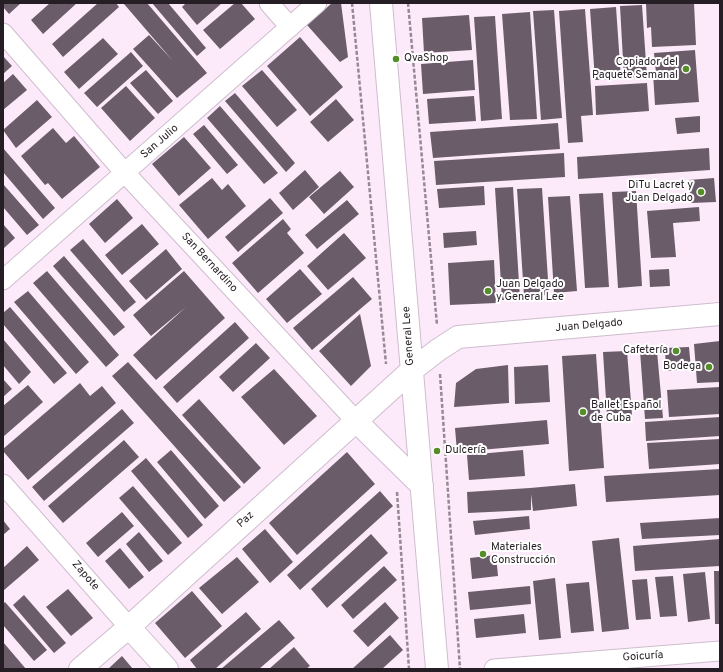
<!DOCTYPE html>
<meta charset="utf-8">
<style>
body{margin:0}
#map{position:relative;width:723px;height:672px;overflow:hidden;background:#fceafb;font-family:Overpass,sans-serif}
canvas{display:block}
.frame{position:absolute;inset:0;border:4px solid #251e24;pointer-events:none}
</style>
<div id="map">
<canvas width="723" height="672"></canvas>
<div class="frame"></div>
</div>
<script>
const context = document.querySelector('canvas').getContext('2d');
context.lineJoin = 'round';
function paint(path, color) { context.fillStyle = color; context.fill(path, 'evenodd'); }
const toPath = rows => new Path2D(rows.map(r => 'M' + r).join(''));
function strokePath(path, color, width, dash) { context.strokeStyle = color; context.lineWidth = width; context.lineCap = dash ? 'butt' : 'round'; context.setLineDash(dash || []); context.stroke(path); }
function label(font, color, halo, rows, align = 'center') {
  context.font = font + ' Overpass,sans-serif'; context.lineWidth = 4; context.setLineDash([]); context.textBaseline = 'middle'; context.strokeStyle = halo; context.fillStyle = color; for (const [text, x, y, turn = 0] of rows) {
    context.save(); context.translate(x, y); context.rotate((+turn || 0) * Math.PI / 180); context.textAlign = isNaN(turn) ? turn : align; if (halo) context.strokeText(text, 0, 0); context.fillText(text, 0, 0); context.restore();
  }
}
const building = toPath([
 [3,3,21,3,9,14,3,7],
 [50,3,77,3,43,34,31,20],
 [98,3,116,3,119,7,63,57,52,44],
 [126,3,147,3,207,73,177,98,133,49,149,35,173,61,124,4],
 [152,3,168,3,206,48,197,56],
 [186,3,222,3,197,25,182,7],
 [235,3,241,3,255,19,220,49,203,30],
 [332,3,341,3,348,57,340,62,307,25],
 [646,3,694,3,696,45,652,47,651,27,647,28],
 [642,5,647,77,624,78,620,6],
 [616,7,621,79,595,80,590,9],
 [585,9,593,115,581,116,583,142,568,143,559,11],
 [554,10,562,118,541,120,533,11],
 [530,12,537,119,510,120,502,14],
 [469,15,472,50,424,53,422,18],
 [495,16,502,119,481,121,474,17],
 [300,37,343,87,310,116,267,66],
 [103,38,118,54,79,89,64,72],
 [695,50,699,102,655,105,653,73,656,73,654,53],
 [131,52,143,66,97,107,84,93],
 [3,56,12,66,3,74],
 [473,60,475,90,423,94,421,64],
 [146,70,173,101,158,114,130,83],
 [262,70,297,110,277,127,242,86],
 [13,74,27,90,3,110,3,83],
 [647,83,649,111,596,115,595,86],
 [126,86,155,118,130,141,101,108],
 [235,93,295,163,286,172,225,101],
 [474,96,476,121,429,124,427,99],
 [336,99,354,120,328,142,310,122],
 [37,100,52,117,16,148,3,130],
 [220,106,278,173,264,184,207,118],
 [700,116,700,132,677,134,675,118],
 [558,123,560,149,433,158,430,132],
 [204,125,238,165,227,174,193,134],
 [53,128,66,143,74,136,100,167,62,199,48,183,45,185,21,156],
 [184,137,211,168,179,196,152,164],
 [3,148,55,208,43,219,3,172],
 [709,148,710,170,578,179,577,157],
 [564,153,565,177,436,185,434,161],
 [305,170,319,187,293,210,279,193],
 [340,171,354,187,324,214,309,197],
 [212,178,222,190,228,184,246,206,208,239,179,205],
 [714,178,716,202,691,203,689,180],
 [3,184,39,225,27,235,3,207],
 [484,186,485,205,439,208,437,189],
 [513,187,520,299,502,300,495,188],
 [542,188,549,295,524,296,517,189],
 [636,191,642,286,618,288,612,192],
 [603,193,609,287,585,288,579,194],
 [570,196,577,291,554,293,548,197],
 [270,198,283,213,238,252,225,237],
 [117,199,133,218,105,243,89,224],
 [347,200,359,214,317,249,305,235],
 [699,207,700,221,673,223,676,257,651,258,647,211],
 [283,219,291,229,287,233,304,253,258,293,232,263],
 [3,224,15,238,3,249],
 [142,224,159,244,122,275,105,255],
 [476,231,477,245,444,248,443,233],
 [344,233,366,258,328,290,307,266],
 [83,239,136,302,124,312,70,250],
 [166,249,182,269,146,300,129,281],
 [64,256,125,327,114,336,53,266],
 [494,260,496,303,450,305,448,263],
 [300,269,322,294,287,323,266,299],
 [669,269,670,286,650,287,649,270],
 [47,271,119,355,106,367,33,283],
 [184,271,225,318,156,380,133,355,186,307,151,336,133,315],
 [353,277,372,299,312,350,293,328],
 [28,291,89,362,76,374,14,302],
 [10,307,67,373,54,384,3,324,3,313],
 [360,314,371,366,351,386,319,351],
 [235,322,249,338,177,403,163,387],
 [3,339,31,372,19,384,3,365],
 [720,341,720,382,697,383,694,344],
 [256,343,270,358,233,392,219,377],
 [689,347,691,369,666,371,665,348],
 [627,351,632,415,607,416,603,352],
 [640,351,657,351,663,418,645,419],
 [596,354,604,468,569,471,562,356],
 [128,362,241,487,224,502,112,376],
 [508,365,509,403,454,407,456,383,476,369],
 [548,365,550,402,515,404,514,367],
 [274,369,317,416,284,445,241,397],
 [3,379,12,389,3,397],
 [80,383,90,396,102,386,116,403,28,480,3,451,3,449],
 [28,385,43,402,3,437,3,406],
 [720,387,720,414,669,417,667,390],
 [199,399,261,468,244,484,182,415],
 [122,409,134,423,44,501,32,487],
 [720,417,720,436,646,441,645,422],
 [547,420,549,444,457,452,455,428],
 [720,439,720,464,649,469,647,443],
 [124,440,139,457,63,523,48,506],
 [171,450,219,506,205,519,157,462],
 [523,450,525,476,469,480,467,455],
 [347,452,375,484,297,555,269,523],
 [146,458,203,525,188,538,131,471],
 [720,469,720,495,606,502,604,476],
 [575,484,577,506,533,511,531,494,531,510,468,513,467,492,530,488],
 [133,486,182,543,168,555,119,498],
 [380,491,393,506,300,590,287,575],
 [122,512,134,526,98,557,86,543],
 [529,516,530,529,475,535,473,521],
 [720,518,720,535,642,539,640,523],
 [3,520,10,529,3,535],
 [265,529,293,562,270,583,242,549],
 [139,532,163,561,149,572,126,544],
 [371,534,388,553,327,608,311,589],
 [619,538,629,629,602,632,592,541],
 [720,539,720,566,635,571,633,546],
 [27,546,39,560,3,591,3,568],
 [120,548,144,577,129,589,105,561],
 [496,555,498,576,472,579,470,558],
 [237,557,259,582,222,614,199,588],
 [384,566,397,580,353,619,341,605],
 [714,571,720,571,720,624,715,624],
 [705,572,710,619,688,622,683,574],
 [673,576,677,616,660,617,655,577],
 [555,578,561,638,539,640,533,581],
 [647,579,651,619,636,620,632,580],
 [589,582,594,631,571,633,566,584],
 [530,586,531,604,470,610,468,592],
 [68,589,93,618,71,636,46,607],
 [192,591,222,626,185,658,155,623],
 [24,595,66,643,54,653,13,605],
 [5,602,47,650,34,661,3,625,3,604],
 [385,602,399,618,368,647,353,631],
 [246,612,261,629,215,669,197,669,190,660],
 [524,614,526,633,476,638,474,619],
 [279,620,295,638,259,669,221,669],
 [390,635,403,650,382,669,352,669],
 [3,642,26,669,3,669],
 [294,647,310,666,306,669,269,669],
 [122,656,133,669,108,669]
]);
const path = toPath([
 [352,3,386,364],
 [408,3,437,325],
 [440,374,460,669],
 [397,492,409,669]
]);
const minor = toPath([
 [269,3,290,27],
 [3,33,125,173,356,421],
 [3,280,317,3],
 [3,484,129,627],
 [494,669,720,651]
]);
const tertiary = toPath([
 [381,3,437,669],
 [356,421,422,486],
 [129,627,167,669],
 [80,669,129,627,412,370,438,350,458,337,720,314]
]);
const markers = [
 [396,59,4,"#558d28"],
 [686,69,4,"#558d28"],
 [701,192,4,"#558d28"],
 [488,291,4,"#558d28"],
 [676,351,4,"#558d28"],
 [709,367,4,"#558d28"],
 [583,412,4,"#558d28"],
 [437,451,4,"#558d28"],
 [483,554,4,"#558d28"]
];
const poiNames = [
 ["QvaShop",404,59],
 ["Copiador del",678,63,"right"],
 ["Paquete Semanal",678,76,"right"],
 ["DiTu Lacret y",693,186,"right"],
 ["Juan Delgado",693,199,"right"],
 ["Juan Delgado",496,285],
 ["y General Lee",496,298],
 ["Cafetería",668,351,"right"],
 ["Bodega",701,367,"right"],
 ["Ballet Español",591,406],
 ["de Cuba",591,419],
 ["Dulcería",445,451],
 ["Materiales",491,548],
 ["Construcción",491,561]
];
const streetNames = [
 ["San Julio",160,142,-41],
 ["San Bernardino",209,263,47],
 ["Juan Delgado",589,326,-5],
 ["General Lee",409,336,-94],
 ["Paz",246,520,-42],
 ["Zapote",85,576,49],
 ["Goicuría",643,657,-4]
];
paint(building, '#6b5c6a');
strokePath(minor, '#cfbdce', 21);
strokePath(tertiary, '#cfbdce', 24);
strokePath(path, '#968995', 2.5, [4, 2]);
strokePath(minor, '#fff', 19);
strokePath(tertiary, '#fff', 22);
for (const [x, y, r, color] of markers) { const dot = new Path2D(); dot.arc(x, y, r, 0, 2 * Math.PI); context.fillStyle = color; context.fill(dot); strokePath(dot, '#fff', 1.5); }
label('11px', '#251e24', '#fff', poiNames, 'left');
label('11px', '#251e24', '#fff', streetNames);
</script>
